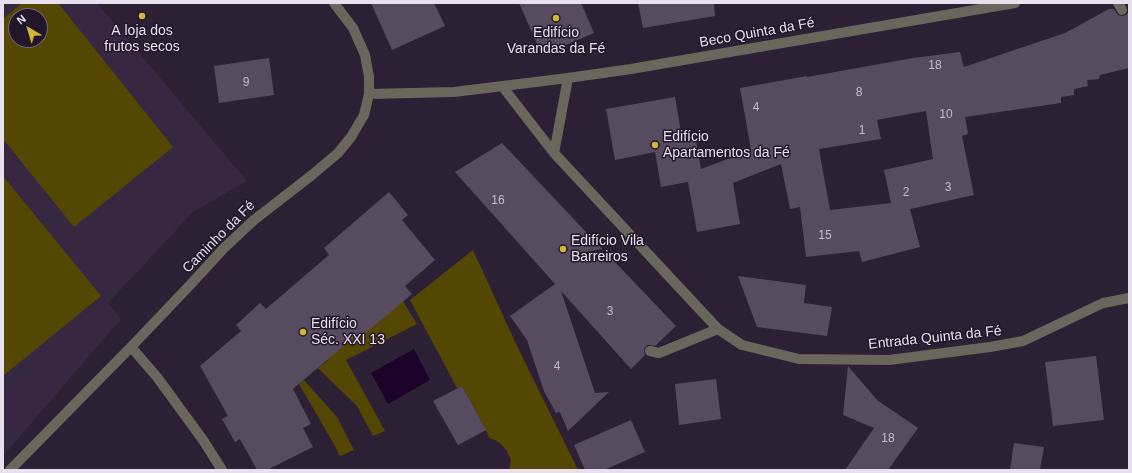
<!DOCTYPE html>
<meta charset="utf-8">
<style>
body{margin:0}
#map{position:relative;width:1132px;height:473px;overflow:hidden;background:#2c2134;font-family:Helvetica,sans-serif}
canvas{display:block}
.frame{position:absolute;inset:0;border:4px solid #e8e1ed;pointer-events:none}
.north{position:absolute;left:8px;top:8px;width:40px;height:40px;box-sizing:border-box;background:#221729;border:1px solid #716877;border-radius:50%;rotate:322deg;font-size:11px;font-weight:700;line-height:16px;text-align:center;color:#e8e1ed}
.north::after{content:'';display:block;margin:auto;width:14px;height:18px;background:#d2b635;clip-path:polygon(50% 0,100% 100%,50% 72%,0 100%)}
</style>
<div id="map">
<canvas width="1132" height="473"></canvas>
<div class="frame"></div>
<div class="north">N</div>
</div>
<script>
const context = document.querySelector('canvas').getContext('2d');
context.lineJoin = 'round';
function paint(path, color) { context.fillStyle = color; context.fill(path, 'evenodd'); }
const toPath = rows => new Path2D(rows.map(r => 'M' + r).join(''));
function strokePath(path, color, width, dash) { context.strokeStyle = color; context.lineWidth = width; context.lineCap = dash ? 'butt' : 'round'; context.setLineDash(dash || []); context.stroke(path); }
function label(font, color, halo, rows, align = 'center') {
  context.font = font + ' Helvetica,sans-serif'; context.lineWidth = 3; context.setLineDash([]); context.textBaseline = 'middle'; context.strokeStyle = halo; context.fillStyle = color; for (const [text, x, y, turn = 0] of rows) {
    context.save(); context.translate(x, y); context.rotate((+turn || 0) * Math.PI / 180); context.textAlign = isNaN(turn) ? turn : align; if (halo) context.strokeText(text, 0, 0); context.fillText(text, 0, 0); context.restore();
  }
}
const built = toPath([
 [3,3,97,3,247,181,193,212,108,303,121,319,3,456],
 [16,16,40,16,40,40,16,40]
]);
const green = toPath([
 [22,3,58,3,173,147,74,227,3,139,3,19],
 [16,16,40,16,40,40,16,40],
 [3,176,101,296,3,376],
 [473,250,517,346,578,470,509,470,511,461,507,451,501,444,495,440,489,438,486,430,462,386,457,388,410,300],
 [403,301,417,324,346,360,385,431,373,436,357,406,318,368,328,360,324,356],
 [304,380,337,417,354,450,340,456,335,446,299,384]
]);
const water = toPath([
 [414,349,430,380,388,404,371,373]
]);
const building = toPath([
 [371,3,434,3,445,26,392,50],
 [519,3,581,3,594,33,542,55],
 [638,3,714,3,715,16,643,28],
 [1109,9,1114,9,1118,15,1122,16,1126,15,1129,11,1129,68,1100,75,1099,79,1087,80,1088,86,1074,89,1074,95,1061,97,1061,103,965,117,968,134,962,136,974,195,910,209,920,247,862,262,859,251,806,257,800,207,790,209,781,164,733,183,740,224,697,232,688,182,661,187,655,152,615,160,606,109,675,97,682,138,695,135,701,169,751,150,740,88,807,76,807,77,913,58,960,52,964,67,1065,33],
 [926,111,933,159,884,170,891,203,830,210,819,149,881,139,877,120],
 [269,58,274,95,219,103,214,66],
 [502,143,602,249,570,255,613,260,676,326,655,346,648,345,646,346,644,350,645,355,631,369,561,291,595,393,609,392,568,431,560,412,556,413,544,391,527,340,510,316,555,284,455,172],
 [389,192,408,215,402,220,435,260,405,286,412,294,357,340,354,337,293,389,311,424,303,428,313,447,267,470,257,470,240,439,235,442,222,419,228,416,200,366,241,331,236,325,260,303,266,309,329,255,324,248],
 [738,276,806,285,804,303,832,307,827,336,757,327],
 [1096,356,1104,420,1053,426,1045,362],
 [848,366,877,400,918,428,888,470,845,470,874,428,843,415],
 [716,379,721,419,679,425,675,384],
 [462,386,486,430,458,445,433,401],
 [631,420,645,452,604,470,585,470,574,445],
 [1014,443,1044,447,1040,470,1010,470]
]);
const minor = toPath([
 [1118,3,1122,10],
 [502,86,554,153,718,329,742,345,799,359,889,360,990,347,1023,341,1103,303,1129,298],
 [369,94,454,92,568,78,631,69,1015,3],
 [554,153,568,78],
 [131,347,157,377,203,440,222,470],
 [650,351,659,353,718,329],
 [10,470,131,347,191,284,224,248,254,220,312,175,338,153,351,137,364,115,369,94,369,77,365,55,353,28,334,3]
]);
const markers = [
 [142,16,4,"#d2b635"],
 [556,18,4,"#d2b635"],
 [655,145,4,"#d2b635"],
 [563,249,4,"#d2b635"],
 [303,332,4,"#d2b635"]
];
const numberNames = [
 ["18",935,66],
 ["9",246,83],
 ["8",859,93],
 ["4",756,108],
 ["10",946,115],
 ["1",862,131],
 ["3",948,188],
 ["2",906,193],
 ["16",498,201],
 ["15",825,236],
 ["3",610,312],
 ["4",557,367],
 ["18",888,439]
];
const poiNames = [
 ["A loja dos",142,31,"center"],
 ["frutos secos",142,47,"center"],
 ["Edifício",556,33,"center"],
 ["Varandas da Fé",556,49,"center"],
 ["Edifício",663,137],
 ["Apartamentos da Fé",663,153],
 ["Edifício Vila",571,241],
 ["Barreiros",571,257],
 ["Edifício",311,324],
 ["Séc. XXI 13",311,340]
];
const streetNames = [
 ["Beco Quinta da Fé",757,33,-10],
 ["Caminho da Fé",219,237,-45],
 ["Entrada Quinta da Fé",935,338,-6]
];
paint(built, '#362840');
paint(green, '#544703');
paint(water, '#1c032a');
paint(building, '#574b60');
strokePath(minor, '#69675c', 10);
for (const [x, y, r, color] of markers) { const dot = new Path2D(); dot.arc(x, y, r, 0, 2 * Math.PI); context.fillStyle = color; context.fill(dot); strokePath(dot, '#221729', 1.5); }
label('12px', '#c4bcca', null, numberNames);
label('14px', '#e8e1ed', '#221729', poiNames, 'left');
label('14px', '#e8e1ed', '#221729', streetNames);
</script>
